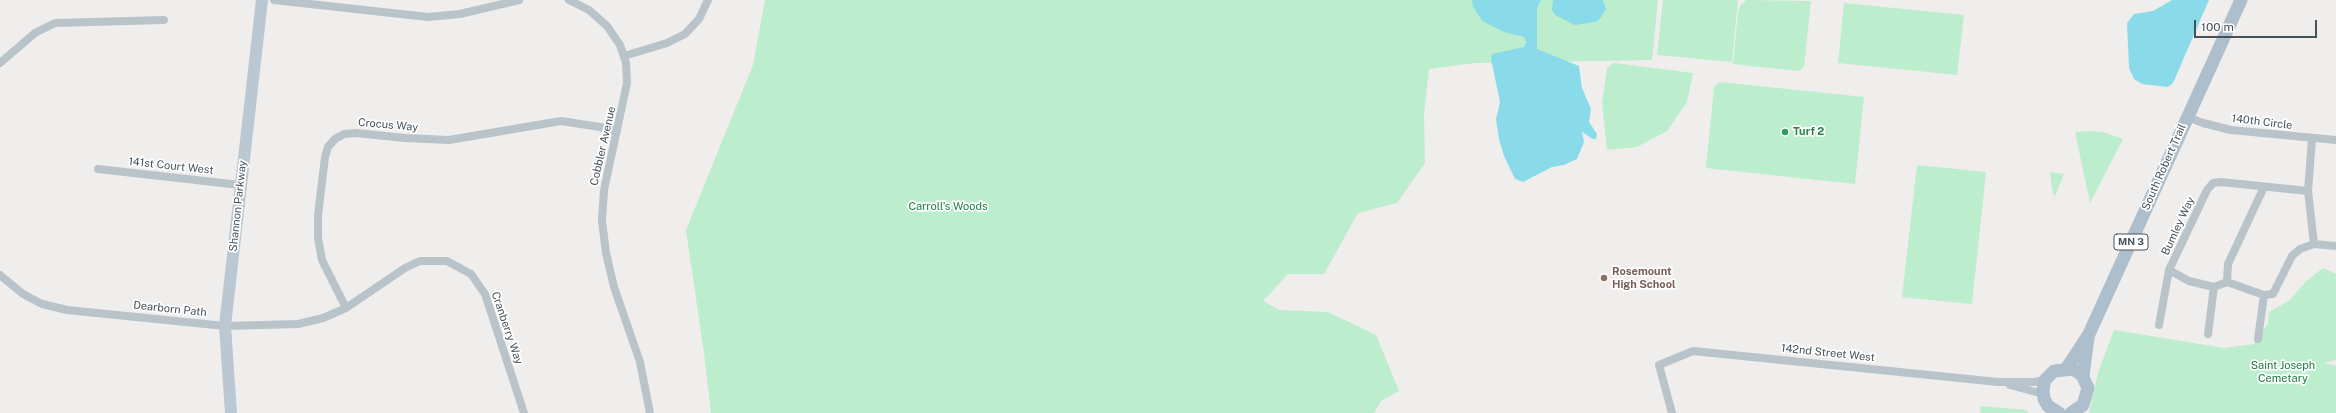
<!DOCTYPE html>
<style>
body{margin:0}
#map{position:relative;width:2336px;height:413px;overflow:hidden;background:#f0eded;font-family:"Public Sans",sans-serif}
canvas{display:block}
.scale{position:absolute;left:2194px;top:20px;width:123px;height:18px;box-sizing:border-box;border:2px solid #46525a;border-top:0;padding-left:5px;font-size:12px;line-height:14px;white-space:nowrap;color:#46525a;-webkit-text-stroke:3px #fff;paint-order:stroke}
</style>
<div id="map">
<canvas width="2336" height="413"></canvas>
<div class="scale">100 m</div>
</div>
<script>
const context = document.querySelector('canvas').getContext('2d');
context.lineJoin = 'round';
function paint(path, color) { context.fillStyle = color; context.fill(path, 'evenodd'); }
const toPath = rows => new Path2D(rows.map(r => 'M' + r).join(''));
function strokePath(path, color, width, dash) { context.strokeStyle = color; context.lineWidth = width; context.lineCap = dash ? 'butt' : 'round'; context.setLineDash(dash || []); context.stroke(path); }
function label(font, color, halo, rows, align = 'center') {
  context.font = font + ' "Public Sans",sans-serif'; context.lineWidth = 3.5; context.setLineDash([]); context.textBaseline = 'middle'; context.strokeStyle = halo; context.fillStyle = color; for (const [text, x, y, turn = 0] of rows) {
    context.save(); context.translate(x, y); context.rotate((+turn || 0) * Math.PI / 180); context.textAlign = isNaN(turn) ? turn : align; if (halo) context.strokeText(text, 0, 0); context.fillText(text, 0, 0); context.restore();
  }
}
const green = toPath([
 [765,0,1658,0,1652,60,1475,63,1429,69,1424,114,1425,163,1397,203,1358,213,1324,274,1288,274,1263,301,1279,310,1328,312,1376,335,1399,391,1381,401,1374,413,711,413,704,353,686,230,753,65],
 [1663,0,1738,0,1732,62,1657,55],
 [1746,0,1811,1,1804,67,1799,71,1733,64,1738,12,1740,6],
 [1844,3,1964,15,1957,75,1838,63],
 [1614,63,1693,73,1687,102,1667,131,1637,147,1607,150,1602,103,1607,68],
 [1720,82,1864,97,1855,184,1706,168,1714,87],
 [2088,131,2103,132,2123,139,2090,203,2075,132],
 [1917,165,1986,172,1972,304,1902,297],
 [2050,172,2064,174,2055,196,2053,195],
 [2323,268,2336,274,2336,360,2324,363,2336,366,2336,413,2089,413,2098,373,2114,330,2224,348,2254,344,2268,323,2269,312,2290,300,2306,281],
 [1981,406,2026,410,2029,413,1980,413]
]);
const water = toPath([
 [1472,0,1541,0,1537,8,1537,49,1579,66,1582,88,1591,109,1589,122,1597,134,1596,139,1593,139,1582,132,1584,142,1577,159,1564,165,1552,167,1523,182,1515,179,1504,156,1499,139,1496,119,1500,102,1491,59,1492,54,1524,47,1526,42,1524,37,1504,32,1482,21,1473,6],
 [1553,0,1603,0,1606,9,1600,19,1595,22,1575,25,1555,15,1552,10],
 [2172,0,2209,0,2173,83,2168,87,2142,84,2134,79,2129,68,2127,23,2134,14,2153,11]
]);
const street = toPath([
 [274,0,428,17,460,14,519,0],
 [569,0,589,10,607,26,620,45,626,63,627,83,604,190,602,221,606,253,614,287,640,362,650,413],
 [624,56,667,43,685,34,699,19,708,0],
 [0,63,35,33,55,23,164,20],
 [2187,117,2203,123,2231,130,2336,140],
 [2312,139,2308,191,2314,244,2336,246],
 [98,169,240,185],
 [2308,191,2221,182,2213,183,2207,190,2169,270,2189,281,2214,287,2227,282,2264,295,2273,294,2292,256,2300,249,2314,244],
 [0,275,23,294,42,304,67,310,225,326,298,324,323,318,346,308,405,268,420,261,447,261,471,274,485,294,524,413],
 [2227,282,2228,264,2264,187],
 [346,308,322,260,318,238,318,215,325,157,328,147,335,139,344,134,356,133,405,138,449,140,561,121,600,127,617,131],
 [2159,325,2169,270],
 [2208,334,2214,287],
 [2258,339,2264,295],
 [2010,385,2043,394],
 [1672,413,1659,365,1693,351,1998,382,2034,382,2045,380]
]);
const secondary = toPath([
 [231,413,225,326,262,0]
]);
const primary = toPath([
 [2066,369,2089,334,2241,0],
 [2083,376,2088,338],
 [2059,413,2048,406,2044,399,2043,389,2045,380,2054,371,2073,369,2082,375,2088,388,2083,405,2071,413]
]);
const markers = [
 [1785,132,4,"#2e9e5b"],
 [1604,278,4,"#8d6e63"]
];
const shields = [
 [2131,242,34]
];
const shieldNames = [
 ["MN 3",2131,242]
];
const streetNames = [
 ["140th Circle",2262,122,7],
 ["Crocus Way",388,125,5],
 ["Cobbler Avenue",603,146,-77],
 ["141st Court West",171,166,6],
 ["South Robert Trail",2164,167,-66],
 ["Shannon Parkway",238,206,-84],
 ["Bumley Way",2178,226,-65],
 ["Dearborn Path",170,309,6],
 ["Cranberry Way",507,328,71],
 ["142nd Street West",1828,353,6]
];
const leisureNames = [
 ["Turf 2",1793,132]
];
const parkNames = [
 ["Carroll's Woods",948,207],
 ["Saint Joseph",2283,366],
 ["Cemetary",2283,379]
];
const educationNames = [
 ["Rosemount",1612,272],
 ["High School",1612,285]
];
paint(green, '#bcedcc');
paint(water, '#8adbe9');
strokePath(street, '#b9c3ca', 8);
strokePath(secondary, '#bbc7d1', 12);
strokePath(primary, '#adbfcc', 13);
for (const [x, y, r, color] of markers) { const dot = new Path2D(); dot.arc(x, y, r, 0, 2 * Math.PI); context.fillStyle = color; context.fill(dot); strokePath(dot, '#fff', 1.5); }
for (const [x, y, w] of shields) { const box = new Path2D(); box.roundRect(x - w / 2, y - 8, w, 16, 3); context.fillStyle = '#fff'; context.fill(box); strokePath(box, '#46525a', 1); }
label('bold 10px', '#46525a', null, shieldNames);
label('11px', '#46525a', '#fff', streetNames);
label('bold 11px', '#27864d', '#fff', leisureNames, 'left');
label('11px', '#197a43', '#fff', parkNames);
label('bold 11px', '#785e54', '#fff', educationNames, 'left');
</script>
